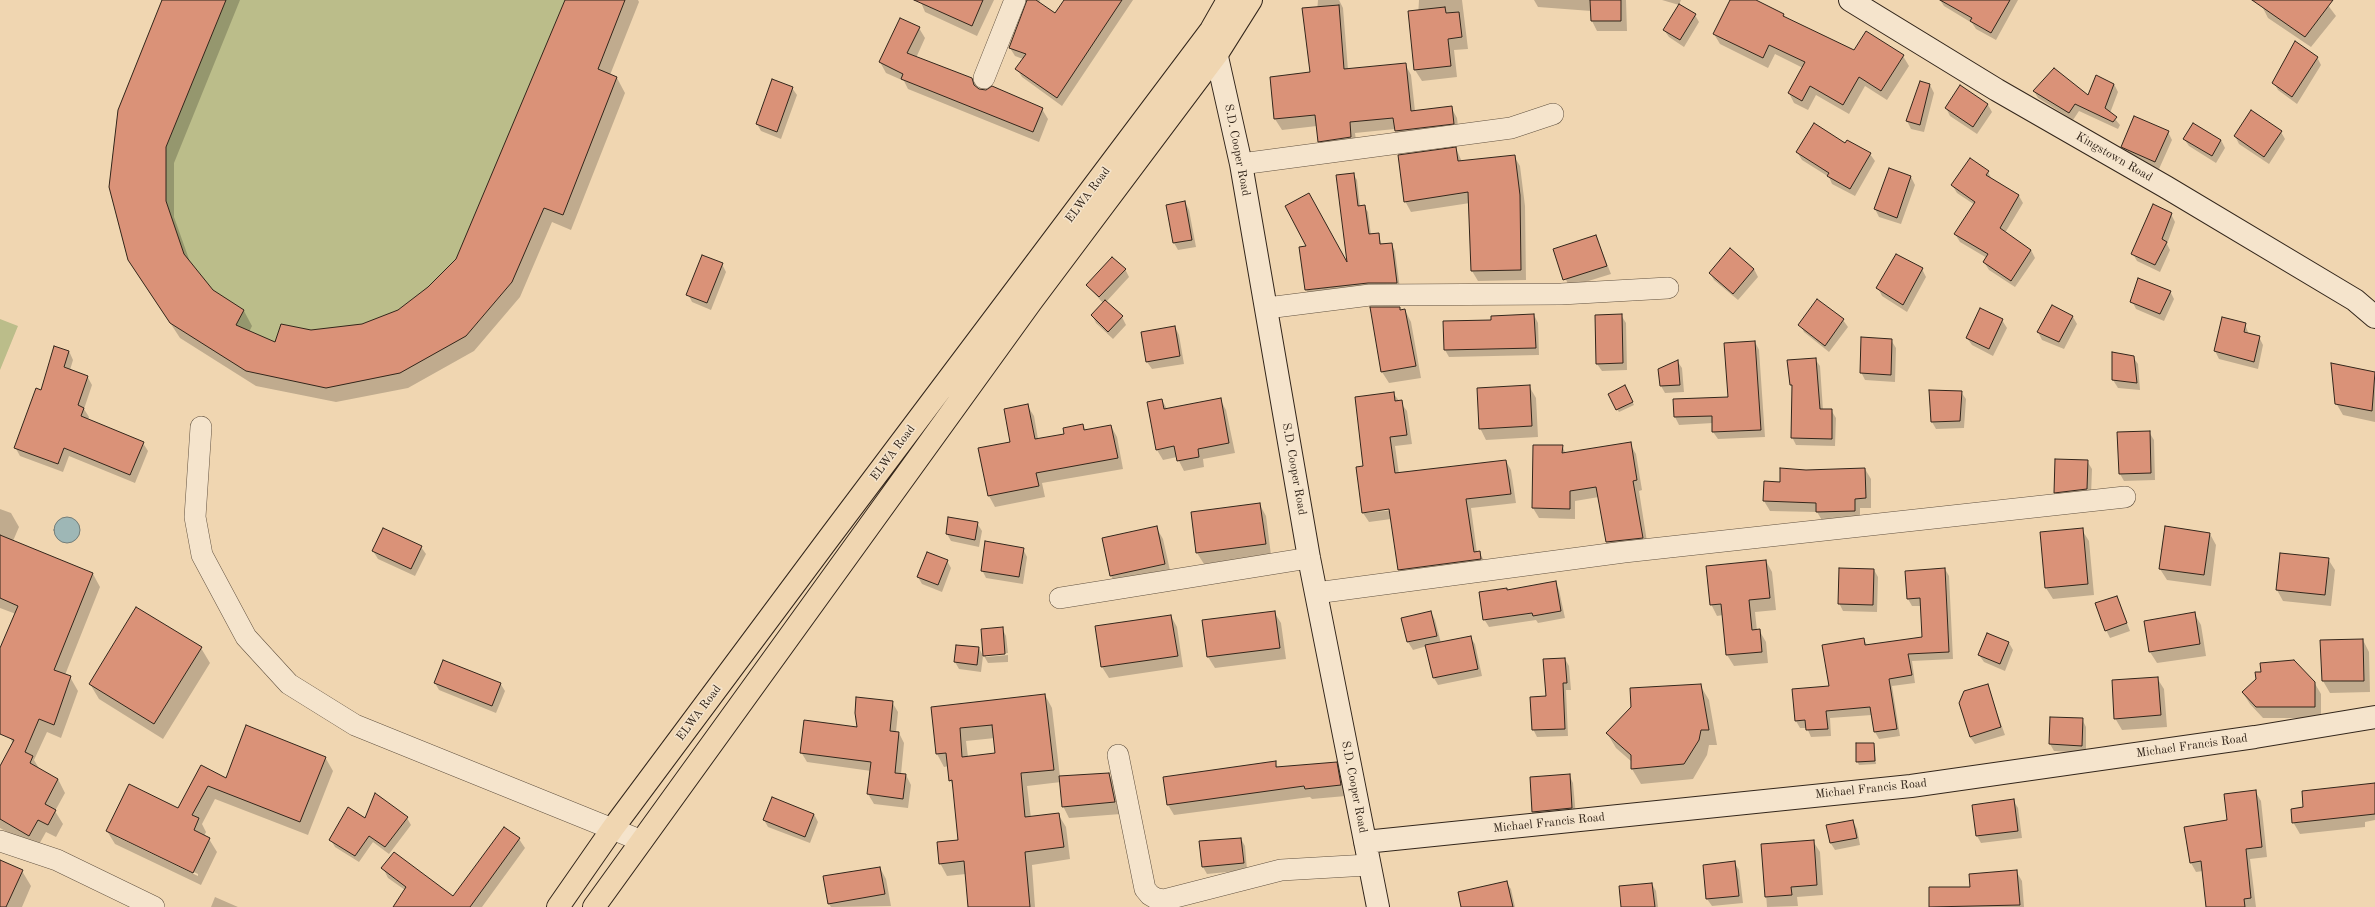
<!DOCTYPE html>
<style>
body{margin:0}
canvas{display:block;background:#f0d6b1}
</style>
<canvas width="2375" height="907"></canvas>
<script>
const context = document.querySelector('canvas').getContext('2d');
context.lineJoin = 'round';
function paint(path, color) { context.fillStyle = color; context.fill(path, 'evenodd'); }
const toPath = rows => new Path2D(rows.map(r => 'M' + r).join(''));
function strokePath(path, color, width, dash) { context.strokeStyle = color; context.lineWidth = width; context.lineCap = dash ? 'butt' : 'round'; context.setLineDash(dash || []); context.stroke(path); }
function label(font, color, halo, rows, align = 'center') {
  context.font = font + ' "Old Standard TT",serif'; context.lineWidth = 3; context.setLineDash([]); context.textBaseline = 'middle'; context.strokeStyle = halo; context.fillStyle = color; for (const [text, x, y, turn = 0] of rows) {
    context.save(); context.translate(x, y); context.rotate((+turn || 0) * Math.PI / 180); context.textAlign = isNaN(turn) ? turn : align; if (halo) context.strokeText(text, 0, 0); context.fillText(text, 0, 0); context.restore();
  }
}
const green = toPath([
 [162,0,625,0,598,69,617,77,563,215,544,208,466,336,400,373,326,388,170,323,128,260,109,187,118,110],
 [0,319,18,326,0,370]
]);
const water = toPath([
 '54 530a13 13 0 1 1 26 0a13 13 0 1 1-26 0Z'
]);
const shadow = toPath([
 [163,0,240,0,174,163,174,217,190,262,212,291,244,311,252,326,249,332,276,343,311,331,362,325,398,311,429,288,457,259,566,0,638,0,639,2,610,75,617,78,625,93,571,230,552,222,520,297,474,351,408,388,336,402,256,386,180,338,129,260],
 [920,0,994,0,977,36,925,12],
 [1027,0,1040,0,1039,3,1055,14,1065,0,1133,0,1062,106,1022,77,1017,69,1023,59,1015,56,1010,48],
 [1318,0,1339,0,1343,8,1348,70,1405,64,1411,75,1415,111,1451,107,1457,118,1459,134,1402,142,1395,129,1355,133,1357,148,1325,152,1319,141,1317,126,1282,130,1275,119,1271,78,1312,73],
 [1419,0,1462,0,1468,49,1454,50,1457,77,1422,81,1415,70],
 [1534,0,1626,0,1627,31,1597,31,1592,21,1591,11,1538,7],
 [1662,0,1681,0,1679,5,1695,15,1699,22,1684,47,1669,37,1664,30,1679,5],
 [1731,0,1753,0,1784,15,1786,19,1855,51,1903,56,1909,66,1887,100,1865,86,1849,114,1816,95,1808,110,1794,103,1789,93,1803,68,1775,54,1768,68,1720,44,1714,34],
 [1940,0,2018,0,1996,40,1976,29,1972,23,1944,6],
 [2266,0,2324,0,2336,16,2311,47,2268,18,2262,6],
 [919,28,925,38,916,58,972,79,980,90,1042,109,1048,119,1039,142,908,89,904,81,886,73,880,62],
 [2317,57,2321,65,2297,104,2278,90,2274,83],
 [1921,82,1930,85,1934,93,1924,132,1911,129,1907,121],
 [2114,84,2118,92,2110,113,2120,125,2118,129,2079,111,2073,120,2038,98,2034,91,2089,96],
 [792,88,797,95,781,139,761,131,757,124],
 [1988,105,1992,112,1977,134,1950,116,1946,108],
 [2168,132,2172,140,2159,169,2126,154,2122,146],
 [2281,132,2285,139,2269,164,2239,144,2235,136],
 [2184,139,2221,140,2225,148,2216,163,2189,146],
 [1846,145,1870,154,1875,161,1855,196,1832,184,1829,177,1802,160,1797,152],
 [1456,148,1462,162,1514,156,1520,166,1525,206,1526,280,1478,281,1472,271,1470,203,1411,212,1405,201],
 [1889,170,1911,177,1915,185,1901,224,1879,217,1875,209],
 [1988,172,1992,180,2019,196,2023,203,2005,233,2031,250,2035,258,2015,287,1989,270,1984,262,1987,258,1960,242,1955,234,1975,205,1957,193,1952,185],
 [1353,174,1357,180,1360,206,1364,206,1368,212,1371,235,1378,234,1382,245,1391,244,1395,251,1400,289,1310,296,1306,290,1349,267],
 [1185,202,1189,210,1196,247,1178,250,1174,243],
 [2171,214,2175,222,2167,244,2170,250,2160,272,2137,261,2133,254],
 [1596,236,1611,274,1569,287,1554,249],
 [1730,249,1754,269,1758,277,1738,300,1714,280,1710,273],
 [722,264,726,272,711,310,692,302,688,294],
 [1125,269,1129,277,1106,302,1122,317,1126,325,1113,339,1096,323,1092,315,1103,303,1087,285],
 [1922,269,1926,277,1907,312,1882,296,1878,288],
 [2170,291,2174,299,2164,321,2136,309,2132,301],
 [2052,306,2073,317,2077,324,2064,349,2042,340,2038,332],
 [1371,308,1399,308,1401,311,1405,310,1411,322,1421,378,1389,383,1382,372],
 [1534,315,1538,323,1539,355,1449,357,1445,350,1492,320],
 [1621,315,1626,323,1627,370,1602,371,1597,364],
 [1843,320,1848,327,1829,352,1804,332,1800,325],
 [2002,320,2007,328,1993,356,1972,345,1967,338],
 [2245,324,2249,335,2259,337,2263,345,2258,369,2219,359,2215,351],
 [1175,327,1179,335,1184,364,1152,369,1147,362],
 [1891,340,1896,348,1895,382,1865,380,1861,372],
 [1755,342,1759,350,1765,437,1718,439,1713,432,1713,423,1679,425,1675,417,1674,400,1729,398],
 [69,351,73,360,70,370,87,376,92,385,84,409,89,417,88,420,143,443,148,451,135,483,69,456,63,472,20,456,15,447,41,391],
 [2113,353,2133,357,2138,364,2140,390,2118,388,2113,380],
 [1815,359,1820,366,1823,410,1831,410,1836,418,1835,446,1796,445,1792,437,1793,388,1791,385],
 [1677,361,1682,368,1684,392,1665,393,1661,386,1659,370],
 [2332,364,2375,373,2375,422,2343,415,2336,403],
 [1529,386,1536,398,1538,437,1486,440,1480,428],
 [1627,390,1634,405,1619,412,1617,409],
 [1961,392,1966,399,1964,428,1936,429,1932,422],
 [1393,393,1407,411,1412,444,1395,446,1399,474,1506,461,1511,470,1516,503,1471,508,1477,553,1479,552,1485,562,1405,579,1399,570,1391,519,1369,522,1363,513,1364,467],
 [1394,508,1394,510,1366,513,1366,511],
 [1220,399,1226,410,1235,453,1203,459,1204,467,1184,471,1177,457,1163,460,1157,450,1162,400,1167,409],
 [1027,405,1034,416,1038,439,1065,435,1083,425,1086,431,1111,426,1117,437,1123,469,1042,483,1045,497,995,507,989,496,979,449,1011,442],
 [2149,432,2154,440,2155,480,2124,481,2120,474],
 [1630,444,1636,454,1642,490,1639,491,1648,548,1613,552,1606,542,1599,497,1575,501,1575,519,1539,518,1533,508,1562,446,1566,454],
 [2087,461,2092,469,2091,496,2059,500,2055,492],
 [1865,469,1871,479,1871,508,1860,508,1860,521,1823,522,1817,512,1770,511,1764,501,1781,483,1806,471],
 [1260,505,1266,516,1271,555,1204,564,1197,553],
 [0,509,11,513,19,527,13,541,93,574,100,587,65,675,70,677,78,691,61,738,47,732,34,760,40,770,58,779,65,793,55,811,63,824,56,837,46,832,37,848,0,828,0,768,13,744,0,715,0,650,16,614,0,608],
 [977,523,982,531,979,547,951,541,947,534],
 [1156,527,1163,539,1171,575,1118,587,1111,576,1103,539],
 [2082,530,2089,541,2094,595,2053,599,2046,588],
 [2210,534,2216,545,2211,586,2167,580,2160,569],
 [421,547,426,554,415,576,378,559,373,551],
 [1023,549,1027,557,1023,584,986,578,982,570],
 [2328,559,2335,570,2331,606,2283,601,2277,590],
 [947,561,951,568,942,592,922,584,918,577],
 [1766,561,1772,572,1776,610,1755,612,1757,631,1759,630,1766,642,1768,663,1734,666,1727,655,1723,615,1717,616,1711,604],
 [1945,569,1949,576,1953,659,1912,661,1915,683,1892,686,1900,736,1879,739,1875,732,1872,715,1830,718,1831,736,1811,737,1807,728,1800,728,1796,721,1830,687,1864,640,1868,646,1924,637,1922,606,1912,606,1908,599],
 [1874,570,1878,577,1877,612,1843,611,1839,603],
 [1555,582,1559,590,1565,618,1538,623,1536,620,1489,627,1484,619],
 [2117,597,2130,631,2110,638,2106,630],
 [1274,612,1281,623,1286,659,1215,668,1208,657,1203,621],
 [1431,612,1435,620,1441,643,1470,637,1475,644,1482,676,1438,685,1434,678,1427,646,1413,650,1408,642,1403,618],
 [2194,613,2201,625,2206,656,2157,663,2150,652,2145,622],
 [1171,616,1177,627,1183,667,1109,678,1102,667],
 [1002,628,1006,636,1008,653,986,655,986,657,1008,655,1008,662,988,663,984,656],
 [1988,634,2009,643,2013,650,2005,671,1984,662,1979,655],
 [2363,640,2369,652,2370,692,2330,693,2323,681,2321,641],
 [201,648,210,663,163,739,99,699,90,684],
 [979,648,983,656,981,672,959,669,955,662],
 [1565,659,1569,666,1571,690,1566,690,1568,736,1537,737,1533,729],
 [2157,678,2164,689,2167,727,2122,730,2115,718],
 [2314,682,2321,694,2321,718,2263,718,2250,704,2243,693],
 [435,683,500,683,505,691,496,713,439,690],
 [1700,685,1709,700,1717,745,1709,745,1707,755,1693,779,1641,784,1632,769,1632,762,1616,748,1607,733],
 [1987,685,2005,735,1975,744,1970,737],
 [1045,695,1052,708,1060,777,1109,774,1115,785,1121,814,1069,818,1063,806,1061,782,1027,786,1031,818,1058,814,1066,827,1070,859,1032,865,1035,907,969,907,966,874,947,876,940,863,959,841,954,786,950,780,949,766,944,767,937,754,932,708],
 [995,738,997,754,968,757,966,741],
 [892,702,898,712,896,732,899,733,904,743,901,774,906,775,911,785,908,808,874,804,868,794,871,771,807,762,801,752,858,728],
 [2082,719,2086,727,2086,753,2054,751,2050,744],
 [1874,744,1876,764,1859,765,1857,761],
 [325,757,333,771,308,835,215,799,202,824,206,832,204,836,209,839,217,852,201,885,115,844,107,831,178,809,201,766,226,780],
 [117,835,198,874,198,876,117,837],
 [1275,762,1278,768,1336,763,1342,773,1346,796,1312,799,1310,797,1174,815,1168,805],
 [1569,775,1573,783,1576,816,1537,819,1533,812,1531,778],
 [2375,784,2375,820,2365,822,2365,827,2300,834,2293,822,2305,808],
 [2255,791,2261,801,2267,857,2250,859,2256,907,2209,907,2203,871,2196,872,2191,863],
 [2013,800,2018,808,2022,838,1981,843,1977,836],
 [814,814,818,822,810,843,768,827,764,820],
 [407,818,411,825,389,854,373,842,359,862,335,847,331,840],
 [1853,821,1857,829,1860,845,1835,850,1830,842],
 [504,828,519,839,525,848,482,907,394,907,405,890,388,878,383,868,453,898],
 [1241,839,1245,846,1247,870,1207,874,1203,867],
 [1813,841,1820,852,1823,895,1797,897,1798,906,1767,907,1762,844],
 [0,861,22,871,31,886,22,907,0,907],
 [1734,862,1739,870,1743,903,1712,906,1707,899,1704,866],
 [880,868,886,879,891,906,831,907,829,904],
 [2016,871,2022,881,2024,907,1930,907,1930,888,1971,888],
 [1506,882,1511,889,1515,907,1462,907],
 [1652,884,1656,891,1658,907,1622,907],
 [215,897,238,907,211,907]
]);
const building = toPath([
 [162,0,226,0,166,147,166,201,184,254,213,290,244,310,236,325,275,342,281,324,311,330,362,324,398,310,428,287,456,259,565,0,625,0,598,69,617,77,563,215,544,208,512,282,466,336,400,373,326,388,246,371,170,323,128,260,109,187,118,110,162,0],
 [914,0,983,0,972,26,914,0],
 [1027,0,1036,0,1055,13,1064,0,1122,0,1057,98,1015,69,1026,54,1009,48,1027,0],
 [1590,0,1621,0,1621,21,1591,21,1590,0],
 [1730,0,1756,0,1784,14,1783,16,1854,50,1866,31,1904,55,1881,91,1859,77,1843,105,1810,86,1802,101,1788,93,1805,62,1769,45,1763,58,1713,34,1730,0],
 [1940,0,2010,0,1991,33,1970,21,1972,18,1940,0],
 [2252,0,2333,0,2305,37,2252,0],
 [1679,4,1696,14,1680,40,1663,30,1679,4],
 [1339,5,1344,69,1406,63,1411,111,1452,106,1454,124,1395,131,1393,118,1350,122,1351,137,1318,142,1315,115,1274,119,1270,77,1310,72,1302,8,1339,5],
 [1445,7,1446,13,1459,12,1462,37,1448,39,1451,66,1414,70,1408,11,1445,7],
 [900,18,920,27,907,53,972,78,974,85,979,89,986,90,992,86,1043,108,1033,132,901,79,903,74,879,62,900,18],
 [2295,41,2318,57,2292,97,2272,83,2295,41],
 [2054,68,2088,95,2096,75,2114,84,2105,108,2117,117,2113,122,2075,104,2069,113,2033,91,2054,68],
 [772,79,793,87,777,132,756,124,772,79],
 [1920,81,1930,84,1920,125,1906,121,1920,81],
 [1960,85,1988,104,1973,127,1945,108,1960,85],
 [2251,110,2282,131,2264,157,2234,136,2251,110],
 [2134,116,2169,131,2155,162,2121,147,2134,116],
 [1814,123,1845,143,1847,140,1871,153,1850,189,1827,176,1829,173,1796,152,1814,123],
 [2193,123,2221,140,2212,156,2183,139,2193,123],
 [1456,147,1458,161,1515,155,1520,195,1521,270,1471,271,1468,192,1404,202,1398,155,1456,147],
 [1970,158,1989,171,1986,175,2019,195,2000,228,2031,250,2011,281,1983,262,1988,254,1954,234,1975,202,1951,185,1970,158],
 [1889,168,1911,176,1897,218,1874,209,1889,168],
 [1354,173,1358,206,1365,205,1369,234,1379,233,1380,244,1392,243,1397,283,1368,283,1305,290,1299,247,1306,246,1285,206,1309,193,1347,262,1336,175,1354,173],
 [1185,201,1192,240,1173,243,1166,205,1185,201],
 [2153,204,2172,213,2162,239,2167,242,2155,265,2131,254,2153,204],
 [1596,235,1607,266,1563,280,1553,249,1596,235],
 [1730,248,1754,269,1733,294,1709,273,1730,248],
 [1896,254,1923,268,1903,305,1876,288,1896,254],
 [702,255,723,263,707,303,686,295,702,255],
 [1112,257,1126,269,1099,297,1086,285,1112,257],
 [2138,278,2171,291,2160,314,2130,302,2138,278],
 [1817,299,1844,319,1825,346,1798,325,1817,299],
 [1105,300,1123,316,1108,332,1091,315,1105,300],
 [2052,305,2073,316,2059,342,2037,332,2052,305],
 [1370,307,1400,307,1400,310,1405,309,1416,366,1381,372,1370,307],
 [1980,308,2003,319,1989,349,1966,338,1980,308],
 [1534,314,1536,348,1444,350,1443,321,1491,320,1491,316,1534,314],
 [1622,314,1623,363,1596,364,1595,315,1622,314],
 [2222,317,2246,323,2244,332,2260,336,2254,362,2214,351,2222,317],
 [1175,326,1180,356,1146,362,1141,332,1175,326],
 [1861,337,1892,339,1891,375,1860,373,1861,337],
 [1755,341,1761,430,1712,432,1712,416,1674,417,1673,399,1728,397,1724,343,1755,341],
 [54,346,69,351,64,367,88,376,78,405,84,408,81,416,144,442,130,475,64,448,58,464,14,448,36,388,41,390,54,346],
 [2112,352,2134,356,2137,383,2112,380,2112,352],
 [1816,358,1820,409,1832,409,1832,439,1791,438,1792,385,1790,385,1787,360,1816,358],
 [1678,360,1680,385,1660,386,1658,369,1678,360],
 [2331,363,2375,372,2372,411,2335,404,2331,363],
 [1530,385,1532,426,1479,429,1477,388,1530,385],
 [1625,385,1633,402,1616,410,1608,394,1625,385],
 [1929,390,1962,391,1960,421,1931,422,1929,390],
 [1394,392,1395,401,1402,400,1407,435,1390,437,1395,473,1506,460,1511,494,1466,499,1474,552,1480,551,1481,559,1398,570,1389,509,1362,513,1356,467,1363,466,1355,397,1394,392],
 [1221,398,1229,443,1198,449,1199,457,1177,461,1174,446,1156,450,1147,402,1162,399,1164,409,1221,398],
 [1028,404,1035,439,1064,434,1063,428,1083,424,1084,430,1111,425,1118,458,1036,473,1039,486,988,496,978,448,1010,442,1004,409,1028,404],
 [2150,431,2151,473,2119,474,2117,432,2150,431],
 [1631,442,1637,480,1633,481,1643,538,1606,542,1596,487,1570,491,1570,509,1532,508,1533,445,1563,445,1562,453,1631,442],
 [2055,459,2088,460,2087,489,2054,493,2055,459],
 [1780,468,1806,470,1865,468,1866,498,1855,499,1855,511,1816,512,1816,503,1763,501,1764,481,1780,482,1780,468],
 [1260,503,1266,544,1196,553,1191,512,1260,503],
 [948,517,978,522,975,540,946,534,948,517],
 [1157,526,1165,564,1110,576,1102,538,1157,526],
 [2165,526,2210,533,2204,575,2159,569,2165,526],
 [383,528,422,546,411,569,372,551,383,528],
 [2083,528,2088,584,2045,588,2040,532,2083,528],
 [0,535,93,573,54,670,71,676,54,725,39,719,25,752,33,756,30,763,58,779,45,804,56,810,48,825,38,820,29,836,0,819,0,766,14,740,0,734,0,648,18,606,0,598,0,535],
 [985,541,1024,548,1019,577,981,571,985,541],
 [927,552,948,560,938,585,917,577,927,552],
 [2280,553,2329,558,2325,595,2276,590,2280,553],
 [1766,560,1770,598,1749,600,1752,630,1760,629,1762,652,1726,655,1721,604,1710,605,1706,566,1766,560],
 [1839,568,1874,569,1873,605,1838,604,1839,568],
 [1945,568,1949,652,1908,654,1912,675,1889,679,1897,729,1874,732,1870,707,1826,711,1828,729,1806,730,1805,720,1795,721,1792,689,1829,686,1822,645,1864,638,1865,645,1922,637,1920,598,1907,599,1905,571,1945,568],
 [1556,581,1561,611,1533,616,1532,613,1483,620,1479,592,1507,588,1507,590,1556,581],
 [2117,596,2127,623,2105,631,2095,603,2117,596],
 [136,607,202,647,154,724,89,684,136,607],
 [1275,611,1280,648,1207,657,1202,620,1275,611],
 [1431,611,1437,636,1407,642,1401,618,1431,611],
 [2195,612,2200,644,2149,652,2144,621,2195,612],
 [1171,615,1178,656,1101,667,1095,626,1171,615],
 [1003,627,1005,654,983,656,981,629,1003,627],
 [1987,633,2009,642,2000,664,1978,655,1987,633],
 [1471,636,1478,669,1433,678,1425,645,1471,636],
 [2363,639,2364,681,2322,681,2320,640,2363,639],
 [956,645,979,647,977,665,954,662,956,645],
 [1565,658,1567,683,1563,683,1565,729,1532,730,1530,697,1546,696,1543,659,1565,658],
 [443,660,501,683,492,706,434,683,443,660],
 [2294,660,2315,682,2315,707,2256,707,2242,692,2256,679,2255,672,2261,672,2260,663,2294,660],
 [2158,677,2161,715,2114,719,2112,680,2158,677],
 [1701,684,1709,730,1701,730,1699,740,1684,764,1631,769,1631,755,1606,733,1631,707,1630,688,1701,684],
 [1988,684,2001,727,1970,737,1959,703,1964,691,1988,684],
 [1045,694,1054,770,1021,773,1025,817,1059,813,1064,847,1025,852,1030,907,968,907,964,861,939,864,937,842,958,840,952,780,949,781,946,753,936,754,931,707,1045,694],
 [992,725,995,753,962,757,960,728,992,725],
 [856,697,893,701,890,731,899,732,895,773,906,774,903,799,867,794,871,762,800,753,804,720,857,727,855,713,856,697],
 [2050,717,2083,718,2082,746,2049,744,2050,717],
 [246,725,326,757,300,822,208,786,192,815,199,818,194,830,210,838,193,873,106,831,129,784,178,808,201,765,226,778,246,725],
 [1856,743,1874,743,1875,761,1856,762,1856,743],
 [1276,761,1276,767,1337,762,1341,785,1305,789,1304,786,1167,805,1163,777,1276,761],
 [1109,773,1115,802,1062,807,1059,776,1109,773],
 [1570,774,1572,808,1532,812,1530,777,1570,774],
 [2375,783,2375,814,2292,823,2291,809,2303,807,2302,791,2375,783],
 [2256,790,2262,847,2246,849,2251,898,2244,899,2245,907,2206,907,2201,861,2190,863,2184,827,2227,820,2224,794,2256,790],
 [375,793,408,817,385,847,369,836,355,856,329,840,348,807,365,818,375,793],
 [772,797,814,814,805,837,763,820,772,797],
 [2014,799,2018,831,1976,836,1972,805,2014,799],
 [1853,820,1857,838,1830,843,1826,825,1853,820],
 [504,827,520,838,470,907,393,907,406,887,381,868,394,852,453,896,504,827],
 [1241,838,1244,863,1202,867,1199,841,1241,838],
 [1814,840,1817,885,1791,887,1792,895,1765,897,1761,844,1814,840],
 [0,860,23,870,6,907,0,907,0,860],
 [1735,861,1739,896,1706,899,1703,865,1735,861],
 [880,867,885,894,828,904,823,876,880,867],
 [2017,870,2020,905,1929,907,1929,887,1970,887,1969,874,2017,870],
 [1507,881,1513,907,1461,907,1458,892,1507,881],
 [1652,883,1655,907,1621,907,1619,886,1652,883]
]);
const street = toPath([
 [984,78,1015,0],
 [1241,164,1511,128,1553,114],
 [1267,308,1370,295,1561,294,1668,288],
 [201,427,195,517,202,555,246,637,289,684,355,725,642,841],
 [1316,593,1624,552,2125,497],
 [1060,598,1309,558],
 [1118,755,1145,889,1150,895,1157,899,1164,900,1281,870,1368,865],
 [0,841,57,860,154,907]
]);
const secondary = toPath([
 [1850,0,1997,90,2166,187,2355,300,2375,317],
 [1213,39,1241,164,1309,558,1378,907],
 [1365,842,1911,786,2255,737,2375,717]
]);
const primary = toPath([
 [558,907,613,828,829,538,1211,30,1228,0],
 [594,907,1031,302,1217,54,1251,0]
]);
const streetNames = [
 ["S.D. Cooper Road",1237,150,79],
 ["Kingstown Road",2114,157,30],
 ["ELWA Road",1088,195,-53],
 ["ELWA Road",893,453,-53],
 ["S.D. Cooper Road",1294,469,80],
 ["ELWA Road",699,713,-53],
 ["Michael Francis Road",2192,746,-8],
 ["S.D. Cooper Road",1354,787,79],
 ["Michael Francis Road",1871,789,-6],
 ["Michael Francis Road",1549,823,-6]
];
paint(green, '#bbbd8a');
paint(water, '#9eb7b6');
strokePath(water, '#737d78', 1);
paint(shadow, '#0003');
paint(building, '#da9278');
strokePath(building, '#33261b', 1);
strokePath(street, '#625240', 22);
strokePath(secondary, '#33261b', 24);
strokePath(primary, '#33261b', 24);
strokePath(street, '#f5e4cc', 21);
strokePath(secondary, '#f5e4cc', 22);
strokePath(primary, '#f0d6b1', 22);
label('12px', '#33261b', '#f5e4cc', streetNames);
</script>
